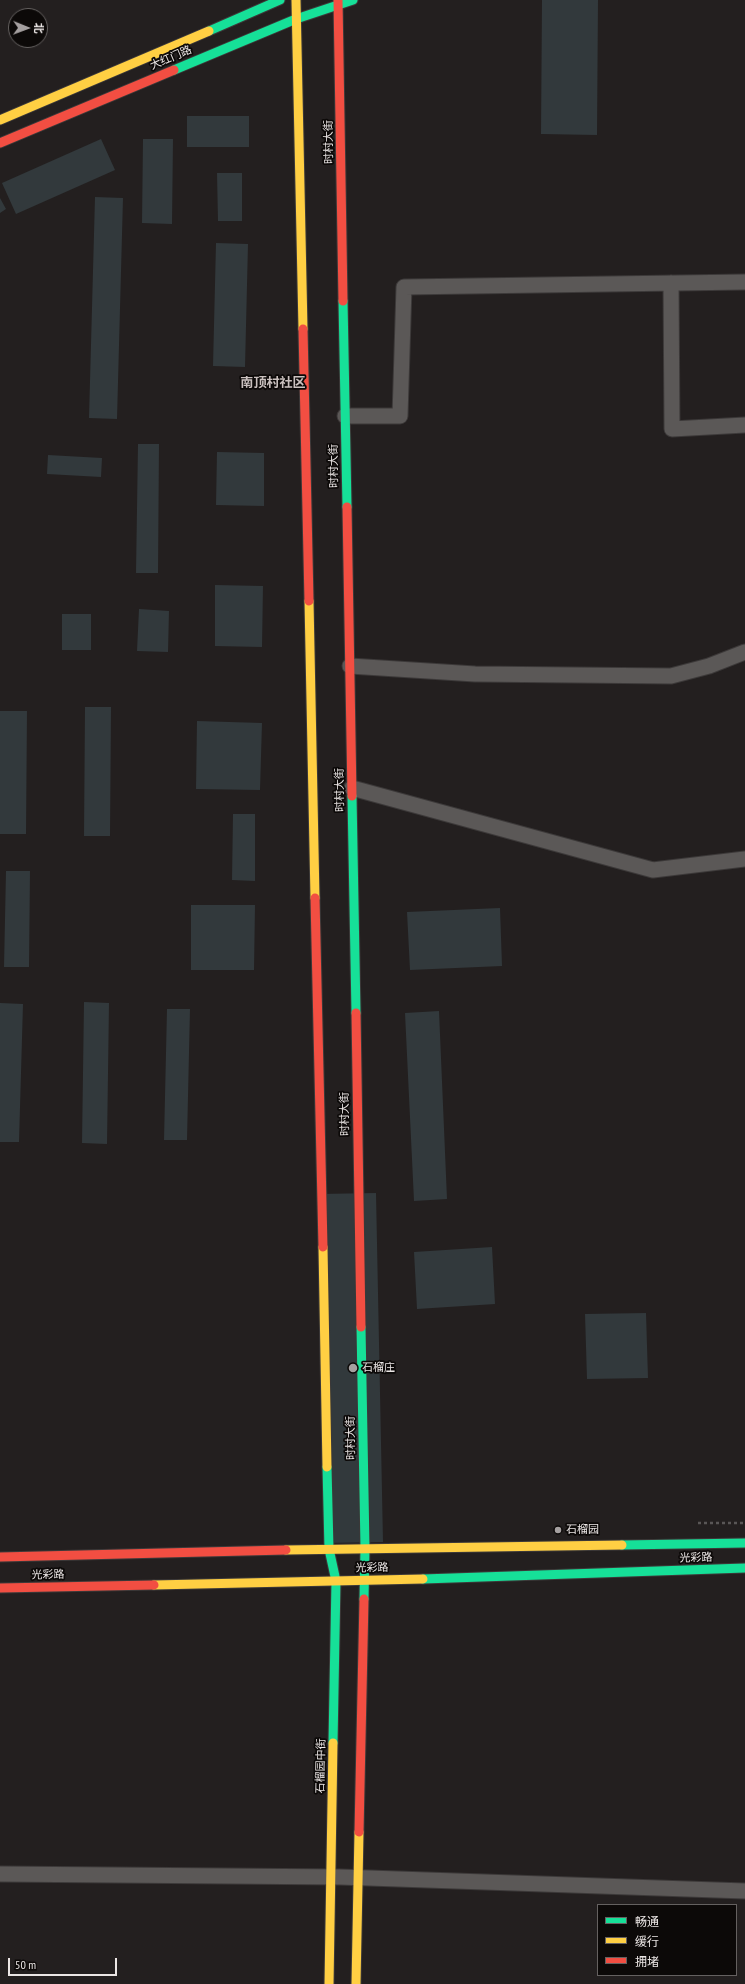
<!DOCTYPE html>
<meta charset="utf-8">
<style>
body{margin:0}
#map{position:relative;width:745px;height:1984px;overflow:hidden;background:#231f1f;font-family:"PT Sans Narrow","Noto Sans SC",sans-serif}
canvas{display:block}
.legend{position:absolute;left:597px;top:1904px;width:140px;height:72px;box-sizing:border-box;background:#0c0908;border:1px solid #656160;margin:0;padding:5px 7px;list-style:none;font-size:12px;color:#ebe6e5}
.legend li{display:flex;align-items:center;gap:8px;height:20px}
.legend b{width:20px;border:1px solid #656160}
.north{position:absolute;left:8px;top:8px;width:40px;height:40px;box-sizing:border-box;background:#0c0908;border:1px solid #656160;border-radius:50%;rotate:91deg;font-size:11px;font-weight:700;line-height:16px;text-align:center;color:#ebe6e5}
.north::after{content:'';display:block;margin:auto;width:14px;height:18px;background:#a5a0a0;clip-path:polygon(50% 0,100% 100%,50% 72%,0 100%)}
.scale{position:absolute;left:8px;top:1958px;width:109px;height:18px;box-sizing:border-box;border:2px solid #ebe6e5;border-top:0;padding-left:5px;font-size:12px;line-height:14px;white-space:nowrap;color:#ebe6e5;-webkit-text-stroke:3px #0c0908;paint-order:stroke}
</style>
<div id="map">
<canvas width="745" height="1984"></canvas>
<ul class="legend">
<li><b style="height:5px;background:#16e098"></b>畅通</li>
<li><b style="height:5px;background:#ffcf43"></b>缓行</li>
<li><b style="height:5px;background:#f24e42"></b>拥堵</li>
</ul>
<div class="north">北</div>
<div class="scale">50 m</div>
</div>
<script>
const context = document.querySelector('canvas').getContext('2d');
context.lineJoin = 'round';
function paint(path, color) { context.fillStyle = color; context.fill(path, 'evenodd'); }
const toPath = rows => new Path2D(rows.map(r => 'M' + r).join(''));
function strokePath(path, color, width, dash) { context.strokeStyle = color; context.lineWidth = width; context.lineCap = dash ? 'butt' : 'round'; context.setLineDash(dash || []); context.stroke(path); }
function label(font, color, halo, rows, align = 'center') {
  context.font = font + ' "PT Sans Narrow","Noto Sans SC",sans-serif'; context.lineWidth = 3.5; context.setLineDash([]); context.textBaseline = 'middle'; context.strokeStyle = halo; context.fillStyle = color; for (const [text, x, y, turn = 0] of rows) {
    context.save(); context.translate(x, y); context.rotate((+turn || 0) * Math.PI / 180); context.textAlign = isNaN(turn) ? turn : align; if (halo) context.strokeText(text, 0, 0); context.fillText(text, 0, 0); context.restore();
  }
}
const building = toPath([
 [542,0,598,0,597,135,541,134],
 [187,116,249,116,249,147,187,147],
 [101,139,115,170,16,214,2,183],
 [143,139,173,139,172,224,142,223],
 [217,173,242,173,242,221,218,221],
 [95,197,123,198,117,419,89,418],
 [0,198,6,209,0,213],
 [216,243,248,244,245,367,213,366],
 [138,444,159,444,158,573,136,573],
 [217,452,264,453,264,506,216,505],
 [48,455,102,458,101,477,47,474],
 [215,585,263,586,262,647,215,646],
 [139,609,169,611,168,652,137,651],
 [62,614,91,614,91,650,62,650],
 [85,707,111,707,110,836,84,836],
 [0,711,27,711,26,834,0,834],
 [197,721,262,723,260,790,196,789],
 [233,814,255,814,255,881,232,880],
 [6,871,30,871,29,967,4,967],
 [191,905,255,905,254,970,191,970],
 [500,908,502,966,410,970,407,912],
 [84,1002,109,1003,107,1144,82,1143],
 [0,1003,23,1004,19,1142,0,1142],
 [167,1009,190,1009,187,1140,164,1140],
 [439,1011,447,1199,414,1201,405,1013],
 [376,1193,383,1542,326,1543,319,1194],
 [492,1247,495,1304,417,1309,414,1252],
 [646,1313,648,1378,587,1379,585,1314]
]);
const path = toPath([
 [698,1523,745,1523]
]);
const street = toPath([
 [671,283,672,429,745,425],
 [345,416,400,416,404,287,745,282],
 [350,666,475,674,671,676,709,666,745,652],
 [352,788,653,870,745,859],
 [0,1874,340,1877,745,1891]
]);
const fast = toPath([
 [209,31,280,0],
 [174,70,296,19,353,0],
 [343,301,347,507],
 [352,796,356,1013],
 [361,1327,365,1548,364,1599],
 [327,1467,329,1549,336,1581,333,1743],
 [622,1545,745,1543],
 [423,1579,745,1568]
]);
const slow = toPath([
 [296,0,303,329],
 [0,120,209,31],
 [309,601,315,898],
 [323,1247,327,1467],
 [286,1550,622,1545],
 [154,1585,423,1579],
 [329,1984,333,1743],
 [356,1984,359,1832]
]);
const jam = toPath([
 [338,0,343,301],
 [0,143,174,70],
 [303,329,309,601],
 [347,507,352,796],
 [315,898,323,1247],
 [356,1013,361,1327],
 [0,1557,286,1550],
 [0,1588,154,1585],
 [359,1832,364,1599]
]);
const markers = [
 [353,1368,5,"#a5a0a0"],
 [558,1530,4,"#a5a0a0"]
];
const streetNames = [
 ["大红门路",171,58,-23],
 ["时村大街",329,142,-91],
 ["时村大街",334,466,-91],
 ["时村大街",340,790,-91],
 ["时村大街",345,1114,-91],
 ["时村大街",351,1438,-91],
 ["光彩路",696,1558,-2],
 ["光彩路",372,1568,-1],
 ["光彩路",48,1575,-1],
 ["石榴园中街",321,1766,-89]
];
const poiNames = [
 ["石榴庄",362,1368],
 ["石榴园",566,1530]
];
const quarterNames = [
 ["南顶村社区",273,383]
];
paint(building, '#32393c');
strokePath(street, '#3c3939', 17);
strokePath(fast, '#3c3939', 11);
strokePath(slow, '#3c3939', 11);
strokePath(jam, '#3c3939', 11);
strokePath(path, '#595656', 2.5, [3, 3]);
strokePath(street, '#5b5857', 15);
strokePath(fast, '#16e098', 9);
strokePath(slow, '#ffcf43', 9);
strokePath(jam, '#f24e42', 9);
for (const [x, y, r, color] of markers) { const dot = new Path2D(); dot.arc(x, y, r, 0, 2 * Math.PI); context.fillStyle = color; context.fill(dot); strokePath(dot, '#0c0908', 1.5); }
label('11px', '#ebe6e5', '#0c0908', streetNames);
label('11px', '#ebe6e5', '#0c0908', poiNames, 'left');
label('bold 13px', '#cac1bf', '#0c0908', quarterNames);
</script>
